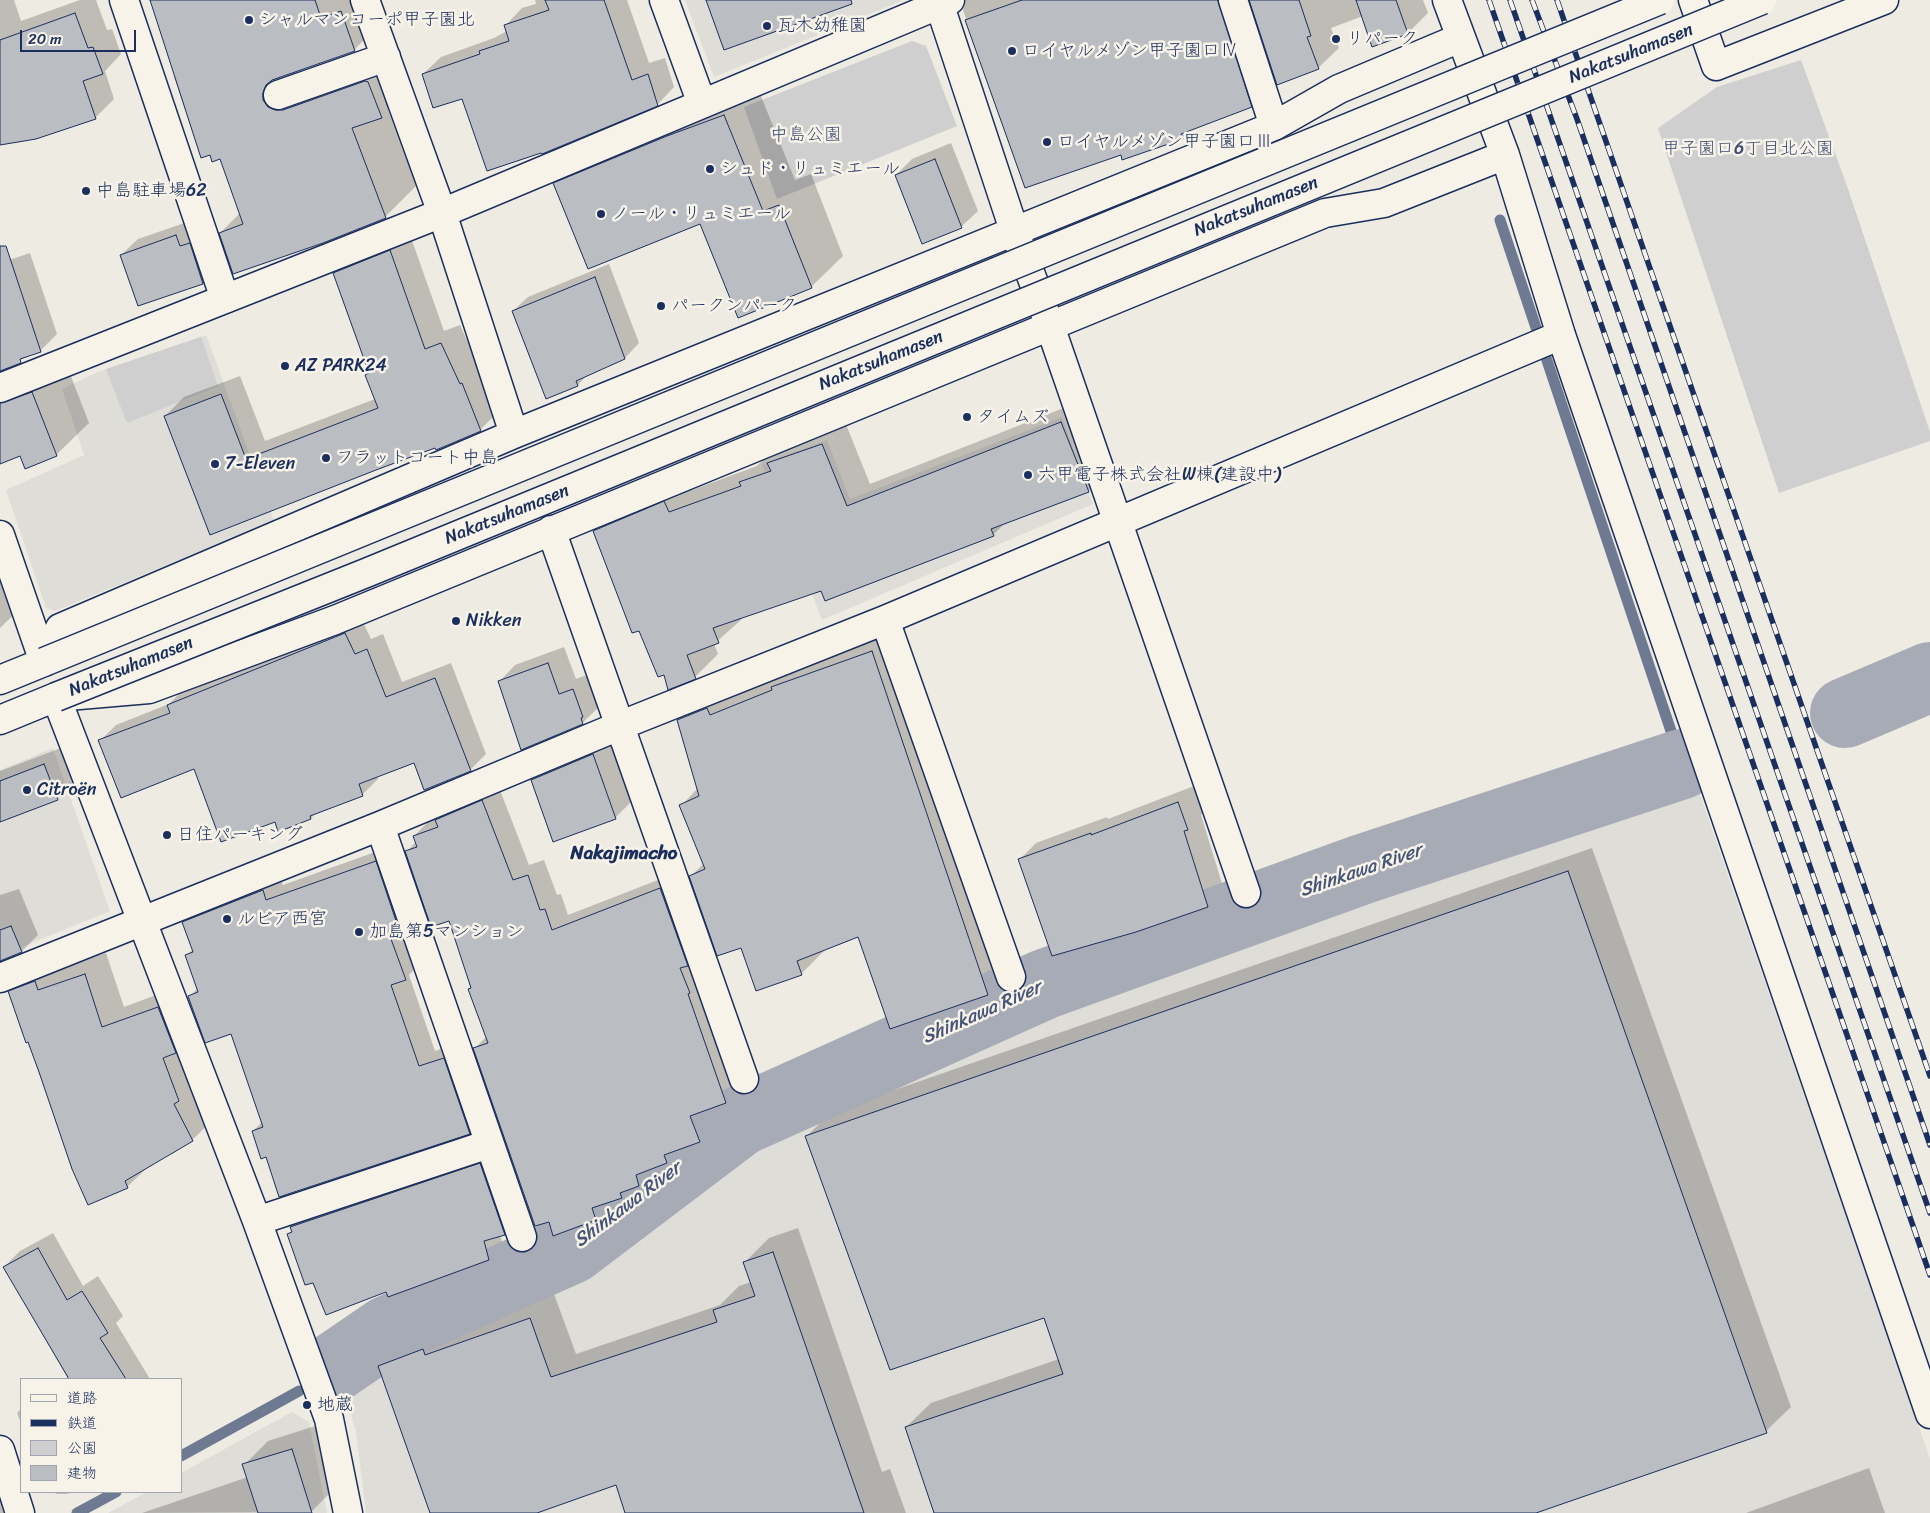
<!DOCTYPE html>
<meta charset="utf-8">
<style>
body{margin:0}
#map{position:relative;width:1930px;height:1513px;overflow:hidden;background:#eeebe2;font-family:Sriracha,"Klee One",sans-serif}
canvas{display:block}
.legend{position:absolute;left:20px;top:1378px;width:162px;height:115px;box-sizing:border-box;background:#f7f3e8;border:1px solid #9fa5b1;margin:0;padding:6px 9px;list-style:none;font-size:15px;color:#1b2f5e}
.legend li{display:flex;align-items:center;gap:10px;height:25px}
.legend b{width:25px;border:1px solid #9fa5b1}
.scale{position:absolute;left:20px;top:30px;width:116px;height:22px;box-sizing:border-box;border:2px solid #1b2f5e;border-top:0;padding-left:6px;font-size:15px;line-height:18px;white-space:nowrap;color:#1b2f5e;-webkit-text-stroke:4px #f7f3e8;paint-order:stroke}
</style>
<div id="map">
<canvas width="1930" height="1513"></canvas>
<ul class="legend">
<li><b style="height:6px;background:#f7f3e8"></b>道路</li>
<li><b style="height:6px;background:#1b2f5e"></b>鉄道</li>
<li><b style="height:14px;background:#cfcfcf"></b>公園</li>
<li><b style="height:14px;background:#babdc2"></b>建物</li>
</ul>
<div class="scale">20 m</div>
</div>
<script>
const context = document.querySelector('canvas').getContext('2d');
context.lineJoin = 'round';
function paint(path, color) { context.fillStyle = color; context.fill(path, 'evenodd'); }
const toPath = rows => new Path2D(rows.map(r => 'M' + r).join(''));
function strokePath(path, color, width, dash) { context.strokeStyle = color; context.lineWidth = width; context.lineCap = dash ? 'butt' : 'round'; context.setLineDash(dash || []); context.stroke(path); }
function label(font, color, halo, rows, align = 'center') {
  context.font = font + ' Sriracha,"Klee One",sans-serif'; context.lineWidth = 5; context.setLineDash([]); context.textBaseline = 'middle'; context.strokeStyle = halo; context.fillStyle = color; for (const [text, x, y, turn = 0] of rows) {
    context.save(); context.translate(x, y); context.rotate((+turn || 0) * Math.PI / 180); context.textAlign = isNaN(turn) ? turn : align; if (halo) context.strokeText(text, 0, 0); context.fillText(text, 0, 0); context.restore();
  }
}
const built = toPath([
 [685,0,904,0,714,77],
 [206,335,274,521,55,611,46,608,6,490,84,455,62,389,98,372],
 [1062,417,1093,504,822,620,762,464,827,440,850,499],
 [53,748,110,911,0,956,0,770],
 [1696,783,1930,1459,1930,1513,366,1513,356,1432,341,1380,395,1342,576,1258,746,1130,1044,1000,1367,882,1663,784],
 [292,1412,309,1422,327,1513,108,1513,147,1492,181,1492,181,1473]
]);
const green = toPath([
 [912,41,926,46,957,126,777,199,744,107],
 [1801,60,1847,186,1930,432,1930,441,1779,493,1658,128,1717,87],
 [201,337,218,386,127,423,106,369]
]);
const shadow = toPath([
 [0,0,14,0,21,21,80,0,96,0,107,30,112,29,121,54,105,71,114,99,95,118,0,143],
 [152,0,379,0,385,19,354,50,296,71,299,76,399,51,412,85,388,110,416,186,385,217,220,233,240,213,220,158,211,153,201,157,174,77,177,75],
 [535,0,627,0,649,63,665,58,674,87,657,105,463,98,423,74,441,57,494,38,507,31,505,26,522,8,536,4],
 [966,0,1243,0,1271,86,1251,106,1193,128,1182,138,1122,154,995,102,963,10],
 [1251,0,1423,0,1428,13,1408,33,1363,16,1331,28,1339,48,1318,68],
 [756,84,795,180,811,174,843,256,811,287,701,222,555,184,587,152],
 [951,143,978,211,961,227,896,175,912,159],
 [193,220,219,266,203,283,138,305,121,255,138,239],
 [409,232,444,331,460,325,499,411,480,430,210,533,165,416,184,397,240,376,265,441,375,399,366,375,369,372,334,273,353,254],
 [30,253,57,334,41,350,0,370,0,263],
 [609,264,639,343,625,358,588,374,578,385,547,397,513,311,528,297],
 [65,361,89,423,56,455,21,455,0,463,0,395],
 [1084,400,1111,468,1088,491,1005,523,993,535,741,617,742,619,714,644,718,654,695,677,664,673,640,629,594,531,617,508,687,479,692,490,757,466,764,459,778,454,792,440,845,422,870,484],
 [10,530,35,594,0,628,0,533],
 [361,618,371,639,383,634,402,682,451,663,486,754,470,770,415,761,377,775,378,779,362,795,316,813,311,818,279,830,275,821,195,767,100,741,116,725,169,704,184,689],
 [899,625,1014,967,988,994,859,936,827,948,801,974,742,946,691,876,704,863,681,806,698,788,678,720,704,694],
 [564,647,576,679,589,674,599,707,582,723,499,682,515,665],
 [627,720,649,784,615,818,533,780,567,746],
 [61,748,73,782,57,799,0,821,0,771],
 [498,785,529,865,544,860,557,895,561,894,568,915,676,873,741,1086,725,1102,709,1108,715,1124,699,1140,681,1148,666,1162,654,1166,655,1169,639,1185,631,1188,621,1197,611,1201,612,1203,596,1219,550,1221,475,1048,487,1036,469,989,472,986,449,920,407,851,416,842,414,836,430,820,440,817,453,804],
 [1194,786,1204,812,1201,815,1224,890,1208,906,1136,931,1020,859,1036,843,1107,817,1108,819],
 [392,846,421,963,409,975,435,1051,460,1042,485,1117,469,1133,266,1156,253,1131,262,1122,231,1032,189,997,198,988,186,956,193,949,184,922,200,906,279,875,283,885],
 [1592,848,1791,1407,1766,1431,1532,1513,935,1513,906,1427,931,1403,1059,1359,1044,1317,806,1137,831,1112],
 [19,889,38,935,22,951,0,960,0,895],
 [106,953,124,1007,180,986,214,1119,192,1140,148,1167,127,1187,73,1168,10,992,31,970,56,960,60,969],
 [494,1150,518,1220,500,1235,503,1245,488,1259,386,1291,314,1281,289,1234,292,1231,291,1227,305,1213],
 [798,1228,882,1472,890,1469,906,1513,627,1513,616,1484,534,1513,432,1513,380,1366,404,1341,448,1326,450,1331,554,1294,576,1354,720,1305,739,1286,751,1282,744,1263,769,1238],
 [53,1233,83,1286,98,1276,123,1316,116,1323,150,1379,68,1379,4,1267,20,1251],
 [21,1409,21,1423,17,1413],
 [315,1426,335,1488,311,1512,142,1513,248,1477,244,1465,268,1441],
 [1869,1468,1885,1513,1746,1513],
 [0,1478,8,1513,0,1513],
 [55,1492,72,1492,67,1494,56,1494]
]);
const stream = toPath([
 [1500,220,1682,764],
 [181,1456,299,1391],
 [77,1513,116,1492]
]);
const river = toPath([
 [1845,713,1930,677],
 [333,1368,387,1331,571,1249,740,1121,1045,984,1363,869,1682,764]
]);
const building = toPath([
 [150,0,315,0,321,18,341,11,355,51,272,80,266,85,263,93,263,100,268,107,276,110,283,110,365,81,368,82,382,118,352,128,386,218,323,243,233,274,219,233,243,224,220,159,212,162,210,155,201,158,150,0],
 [545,0,604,0,632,80,648,74,658,106,542,154,541,153,487,171,462,99,433,108,422,74,480,54,479,51,509,41,504,25,549,10,545,0],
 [706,0,851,0,852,4,724,50,706,0],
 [1022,0,1218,0,1252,107,1181,134,1183,139,1122,160,1121,155,1025,188,965,20,1022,0],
 [1249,0,1299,0,1311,36,1307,37,1319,69,1277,85,1249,0],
 [1356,0,1396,0,1408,34,1372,47,1356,0],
 [75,13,88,48,93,47,103,74,83,81,96,119,36,139,0,145,0,40,75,13],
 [724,115,763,211,779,205,812,288,738,318,700,224,588,269,553,183,667,136,724,115],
 [935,159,962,228,922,244,895,175,935,159],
 [176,235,180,246,190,243,203,284,138,306,120,255,176,235],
 [0,246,6,246,41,352,20,359,21,363,0,371,0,246],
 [390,250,425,349,441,343,460,384,462,383,481,431,436,450,435,448,376,470,210,535,164,416,221,394,246,459,378,408,365,375,369,373,333,273,390,250],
 [595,277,625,359,576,381,578,386,546,399,512,311,595,277],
 [32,392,57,456,25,469,20,456,0,464,0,403,32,392],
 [1061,422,1089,492,991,529,994,536,825,601,821,591,713,628,719,643,687,655,696,679,668,690,664,675,658,677,639,631,632,633,593,531,664,501,669,512,741,486,739,482,771,471,767,463,822,444,847,506,1061,422],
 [345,633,355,654,367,649,386,697,435,678,471,771,424,790,414,763,359,784,363,796,310,816,311,819,278,832,275,822,221,842,194,769,121,798,98,740,170,713,167,705,345,633],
 [872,651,988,995,890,1029,858,937,797,961,802,975,756,991,741,948,717,956,689,876,705,869,679,805,699,796,677,720,707,708,710,715,772,690,771,687,872,651],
 [548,663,559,694,573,689,583,717,581,718,583,724,521,750,498,681,548,663],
 [593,754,616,819,553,842,531,780,593,754],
 [44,764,58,800,0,822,0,781,44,764],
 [482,800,513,880,528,875,540,910,545,909,552,930,660,888,688,966,680,968,690,993,688,994,726,1103,690,1116,700,1142,664,1155,667,1163,636,1175,639,1186,620,1193,622,1198,592,1208,596,1220,553,1236,549,1222,535,1226,473,1048,488,1043,468,989,471,988,449,921,431,927,405,851,417,847,413,836,438,827,435,820,482,800],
 [1178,802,1188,830,1184,831,1208,907,1136,932,1052,956,1018,859,1091,833,1091,835,1178,802],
 [376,861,401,936,391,939,406,980,391,985,419,1066,444,1058,470,1134,279,1197,266,1157,261,1159,252,1131,263,1127,231,1034,205,1043,188,996,198,992,185,955,193,952,182,922,263,890,266,900,376,861],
 [1568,871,1767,1433,1536,1513,934,1513,905,1427,1063,1374,1044,1318,890,1370,805,1136,1568,871],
 [11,926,22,952,0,961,0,930,11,926],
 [85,974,102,1027,158,1007,176,1053,163,1058,179,1101,174,1104,193,1141,125,1181,128,1188,88,1205,72,1169,39,1072,28,1042,26,1043,8,991,35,981,38,990,85,974],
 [480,1163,505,1235,484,1241,489,1260,388,1297,386,1292,326,1315,313,1283,305,1285,287,1234,292,1232,290,1227,480,1163],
 [38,1248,67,1300,82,1291,108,1333,100,1338,126,1379,69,1379,3,1267,38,1248],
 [773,1252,864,1513,625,1513,616,1485,537,1513,430,1513,378,1366,423,1349,425,1355,530,1318,551,1377,717,1322,713,1310,755,1296,743,1262,773,1252],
 [292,1449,312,1513,258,1513,242,1464,292,1449]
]);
const minor = toPath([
 [124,0,225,299],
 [365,0,442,213,514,434],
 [664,0,702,104],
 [938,0,1014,230,1050,326,1246,893],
 [1233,0,1274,126],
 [1447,0,1505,155,1561,335,1930,1414],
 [1693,0,1716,66,1884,0],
 [278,95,386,57],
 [0,388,442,213,950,0],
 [551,530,744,1079],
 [0,535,44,662],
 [885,620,1011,977],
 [44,662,60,628,514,434,1274,126,1339,89,1460,38],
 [0,680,44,662],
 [56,697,257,1221,329,1419,348,1513],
 [0,720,56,697,149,689,335,620,1325,213,1384,203,1505,155],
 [380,826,522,1237],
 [0,978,380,826,619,726,885,620,1561,335],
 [257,1221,489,1144],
 [0,1450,20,1513]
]);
const rail = toPath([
 [1489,0,1930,1275],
 [1510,0,1930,1213],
 [1532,0,1577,119,1930,1145],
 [1557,0,1930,1076]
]);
const minorBridge = toPath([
 [44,662,1660,0],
 [56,697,366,573,1762,0]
]);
const markers = [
 [249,20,5,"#1b2f5e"],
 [767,26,5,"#1b2f5e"],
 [1336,39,5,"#1b2f5e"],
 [1012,51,5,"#1b2f5e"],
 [1047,142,5,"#1b2f5e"],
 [710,169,5,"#1b2f5e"],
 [86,191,5,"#1b2f5e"],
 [601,214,5,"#1b2f5e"],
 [661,306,5,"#1b2f5e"],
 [285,366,5,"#1b2f5e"],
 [967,417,5,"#1b2f5e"],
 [326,458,5,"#1b2f5e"],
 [215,464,5,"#1b2f5e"],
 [1028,475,5,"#1b2f5e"],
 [456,621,5,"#1b2f5e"],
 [27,790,5,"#1b2f5e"],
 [167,835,5,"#1b2f5e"],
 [227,919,5,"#1b2f5e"],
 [359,932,5,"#1b2f5e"],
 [307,1405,5,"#1b2f5e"]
];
const poiNames = [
 ["シャルマンコーポ甲子園北",259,20],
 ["瓦木幼稚園",777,26],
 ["リパーク",1346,39],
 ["ロイヤルメゾン甲子園口Ⅳ",1022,51],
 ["ロイヤルメゾン甲子園口Ⅲ",1057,142],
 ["シュド・リュミエール",720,169],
 ["中島駐車場62",96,191],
 ["ノール・リュミエール",611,214],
 ["パークンパーク",671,306],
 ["AZ PARK24",295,366],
 ["タイムズ",977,417],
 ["フラットコート中島",336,458],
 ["7-Eleven",225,464],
 ["六甲電子株式会社W棟(建設中)",1038,475],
 ["Nikken",466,621],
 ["Citroën",37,790],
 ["日住パーキング",177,835],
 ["ルビア西宮",237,919],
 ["加島第5マンション",369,932],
 ["地蔵",317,1405]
];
const streetNames = [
 ["Nakatsuhamasen",1631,54,-22],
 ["Nakatsuhamasen",1256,207,-22],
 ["Nakatsuhamasen",881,361,-22],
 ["Nakatsuhamasen",507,515,-22],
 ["Nakatsuhamasen",131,667,-22]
];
const parkNames = [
 ["中島公園",806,135],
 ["甲子園口6丁目北公園",1748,149]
];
const neighbourhoodNames = [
 ["Nakajimacho",624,854]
];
const waterNames = [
 ["Shinkawa River",1361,871,-19],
 ["Shinkawa River",982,1013,-24],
 ["Shinkawa River",628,1205,-37]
];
paint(built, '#deddd8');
paint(green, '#cfcfcf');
paint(shadow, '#0003');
strokePath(stream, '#6e7992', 11);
strokePath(river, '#a6abb5', 70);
paint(building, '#babdc2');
strokePath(building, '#1b2f5e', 1);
strokePath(minor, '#1b2f5e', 31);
strokePath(minor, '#f7f3e8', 28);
strokePath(rail, '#1b2f5e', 5.5);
strokePath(rail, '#f7f3e8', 4, [11]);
strokePath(minorBridge, '#1b2f5e', 31, []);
strokePath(minorBridge, '#f7f3e8', 28);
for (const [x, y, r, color] of markers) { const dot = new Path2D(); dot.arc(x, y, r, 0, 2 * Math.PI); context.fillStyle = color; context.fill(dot); strokePath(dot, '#f7f3e8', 2); }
label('18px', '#1b2f5e', '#f7f3e8', poiNames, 'left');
label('18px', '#1b2f5e', '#f7f3e8', streetNames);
label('18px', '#3f4f75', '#f7f3e8', parkNames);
label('bold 19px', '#1b2f5e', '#f7f3e8', neighbourhoodNames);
label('italic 19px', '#455478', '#f7f3e8', waterNames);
</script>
